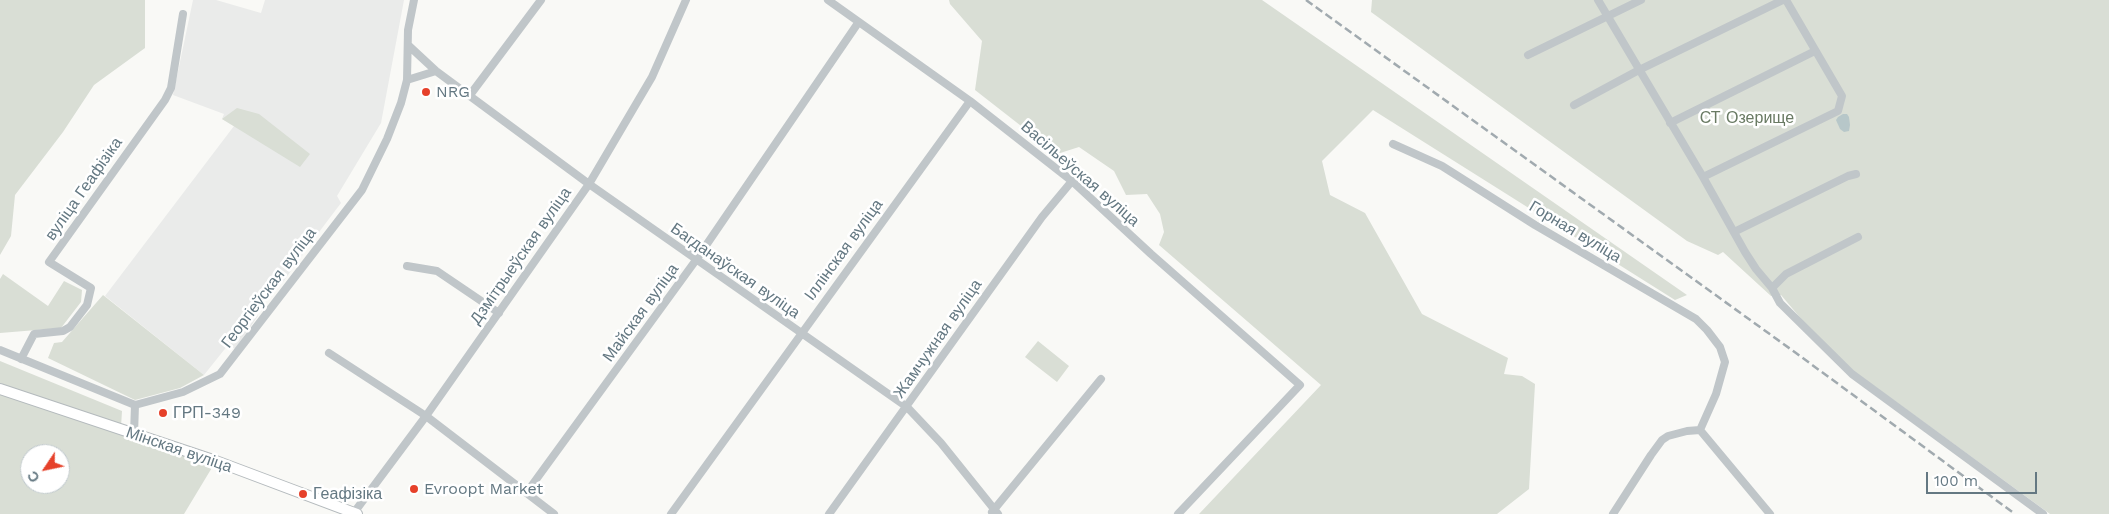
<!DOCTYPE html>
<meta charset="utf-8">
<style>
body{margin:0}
#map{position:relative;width:2109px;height:514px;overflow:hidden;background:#f9f9f6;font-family:"Work Sans",sans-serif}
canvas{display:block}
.north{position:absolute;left:20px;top:444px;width:50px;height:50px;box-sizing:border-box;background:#fff;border:1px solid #c1c9cd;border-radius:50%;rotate:236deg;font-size:14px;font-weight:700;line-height:20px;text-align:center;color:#647882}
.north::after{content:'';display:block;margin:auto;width:18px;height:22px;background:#e6412a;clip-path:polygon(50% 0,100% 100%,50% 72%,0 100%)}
.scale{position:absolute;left:1926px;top:472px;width:111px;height:22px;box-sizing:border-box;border:2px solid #647882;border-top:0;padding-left:6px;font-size:15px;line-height:18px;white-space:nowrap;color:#647882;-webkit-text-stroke:4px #fff;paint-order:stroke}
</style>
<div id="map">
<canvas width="2109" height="514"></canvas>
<div class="north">С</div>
<div class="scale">100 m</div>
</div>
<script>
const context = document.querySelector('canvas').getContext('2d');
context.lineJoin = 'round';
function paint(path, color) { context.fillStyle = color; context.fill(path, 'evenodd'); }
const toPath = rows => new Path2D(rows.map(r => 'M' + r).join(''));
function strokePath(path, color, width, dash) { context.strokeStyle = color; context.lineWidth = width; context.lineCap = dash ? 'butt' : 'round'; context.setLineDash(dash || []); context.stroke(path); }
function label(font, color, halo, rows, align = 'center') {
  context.font = font + ' "Work Sans",sans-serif'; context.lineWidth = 5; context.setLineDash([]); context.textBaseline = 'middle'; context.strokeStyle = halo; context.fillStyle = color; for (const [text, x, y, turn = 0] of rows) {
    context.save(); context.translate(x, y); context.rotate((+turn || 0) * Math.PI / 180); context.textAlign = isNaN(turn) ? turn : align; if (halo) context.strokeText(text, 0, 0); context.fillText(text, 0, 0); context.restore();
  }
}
const built = toPath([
 [193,0,216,0,261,13,265,0,404,0,381,123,337,196,341,203,313,240,309,237,300,250,304,253,283,282,280,279,255,313,258,316,235,349,228,345,204,375,105,296,234,126,222,119,224,114,173,95]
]);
const green = toPath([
 [0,0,145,0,145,48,94,85,63,132,15,195,11,236,0,255],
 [949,0,1262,0,1687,295,1675,300,1373,110,1322,161,1330,195,1365,213,1422,314,1508,358,1504,374,1522,376,1535,384,1529,489,1497,514,1199,514,1321,385,1159,245,1164,232,1160,214,1147,194,1126,195,1114,171,1079,147,1057,154,975,90,982,41,950,4],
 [1372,0,2109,0,2109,514,2050,514,1855,372,1808,327,1781,295,1771,296,1723,252,1718,255,1687,241,1371,12],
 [237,108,259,114,310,154,300,167,222,119],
 [3,274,48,306,64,281,82,290,81,302,61,328,0,333,0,279],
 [103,295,204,375,180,388,135,400,48,358,54,343,62,342],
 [1038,341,1069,366,1057,382,1025,357],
 [0,361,122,411,121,427,0,383],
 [0,389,216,461,184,514,0,514],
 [30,454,60,454,60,484,30,484]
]);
const water = toPath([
 [1843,114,1847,114,1849,117,1850,125,1849,131,1844,132,1840,129,1836,120,1838,117]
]);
const minor = toPath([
 [828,0,970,101,1072,181,1151,254,1300,385,1178,514],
 [1598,0,1703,177,1745,252,1756,269,1772,288,1780,303,1852,374,2043,514],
 [408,45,436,71,589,184,907,407,941,443,998,514],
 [1528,55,1641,0],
 [407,80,436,71],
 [470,95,541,0],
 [1574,105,1639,70,1783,0],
 [1670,123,1815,51],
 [1393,144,1442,166,1535,225,1696,319,1707,330,1720,347,1725,362,1716,394,1700,430],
 [1703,177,1838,111,1842,96,1786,0],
 [1734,232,1848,176,1856,174],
 [407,266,437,271,499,313],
 [1772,288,1786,274,1858,237],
 [0,350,135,405,183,392,220,374,362,190,387,139,401,103,407,80,408,30,414,0],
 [329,353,426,416,554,514],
 [21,359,34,334,63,331,70,327,87,305,91,288,49,262,165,100,171,88,183,14],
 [1700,430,1770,514],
 [134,434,135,405],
 [527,492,696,260,858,23],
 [992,512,1101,379],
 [353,514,426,416,589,184,652,77,686,0],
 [671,514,970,101],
 [829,514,1042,217,1072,181],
 [1613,514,1651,455,1662,440,1668,436,1687,431,1700,430]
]);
const major = toPath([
 [0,389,216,461,357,514]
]);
const rail = toPath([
 [1306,0,1796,353,2015,514]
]);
const markers = [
 [426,92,5,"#e6412a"],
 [163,413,5,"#e6412a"],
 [414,489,5,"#e6412a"],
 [303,494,5,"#e6412a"]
];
const poiNames = [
 ["NRG",436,92],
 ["ГРП-349",173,413],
 ["Evroopt Market",424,489],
 ["Геафізіка",313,494]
];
const parkNames = [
 ["СТ Озерище",1747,118]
];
const streetNames = [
 ["Васільеўская вуліца",1080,174,41],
 ["вуліца Геафізіка",84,189,-55],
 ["Горная вуліца",1575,232,31],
 ["Іллінская вуліца",844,250,-54],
 ["Дзмітрыеўская вуліца",521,256,-55],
 ["Багданаўская вуліца",735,271,35],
 ["Георгіеўская вуліца",269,288,-53],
 ["Майская вуліца",641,313,-54],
 ["Жамчужная вуліца",938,339,-55],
 ["Мінская вуліца",179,450,19]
];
paint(built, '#eaebea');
paint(green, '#d9ded5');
paint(water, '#b7c7c9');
strokePath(major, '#b4babd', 12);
strokePath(minor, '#c0c6c9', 8);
strokePath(major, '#fff', 10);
strokePath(rail, '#a1aaaf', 2.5, [8, 4]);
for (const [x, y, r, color] of markers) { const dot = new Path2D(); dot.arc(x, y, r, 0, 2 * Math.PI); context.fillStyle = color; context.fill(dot); strokePath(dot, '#fff', 2); }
label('16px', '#647882', '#fff', poiNames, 'left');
label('16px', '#697a63', '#fff', parkNames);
label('16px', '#647882', '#fff', streetNames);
</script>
